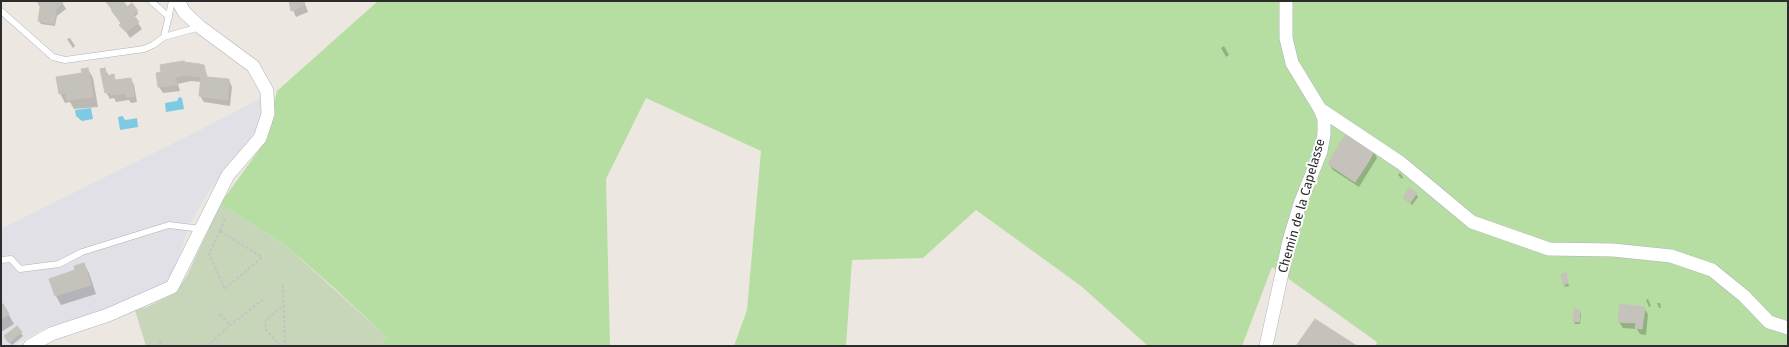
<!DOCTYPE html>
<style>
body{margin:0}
#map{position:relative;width:1789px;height:347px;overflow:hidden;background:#ece7e0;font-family:"Fira Sans",sans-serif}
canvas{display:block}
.frame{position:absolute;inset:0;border:2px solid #2c2c2c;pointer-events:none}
</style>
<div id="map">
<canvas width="1789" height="347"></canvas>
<div class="frame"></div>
</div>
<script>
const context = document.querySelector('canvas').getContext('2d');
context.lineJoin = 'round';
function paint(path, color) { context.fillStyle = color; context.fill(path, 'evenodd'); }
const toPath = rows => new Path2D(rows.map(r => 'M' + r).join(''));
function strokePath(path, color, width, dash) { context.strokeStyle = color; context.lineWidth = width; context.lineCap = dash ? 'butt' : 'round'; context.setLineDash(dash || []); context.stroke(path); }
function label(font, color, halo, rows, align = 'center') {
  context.font = font + ' "Fira Sans",sans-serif'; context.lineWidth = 4; context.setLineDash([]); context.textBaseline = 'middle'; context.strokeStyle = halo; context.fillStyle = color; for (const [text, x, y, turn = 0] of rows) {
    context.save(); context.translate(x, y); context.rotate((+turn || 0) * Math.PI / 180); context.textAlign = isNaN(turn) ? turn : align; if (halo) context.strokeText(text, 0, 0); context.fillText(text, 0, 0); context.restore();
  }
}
const industrial = toPath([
 [263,97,263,113,256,131,209,191,188,227,175,269,163,287,103,311,45,328,13,346,1,346,1,229,196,132]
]);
const green = toPath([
 [378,1,1788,1,1788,346,1376,346,1377,342,1272,267,1242,346,1148,346,1081,286,976,210,923,258,852,260,846,346,734,346,747,310,761,151,646,98,606,179,610,346,379,346,387,337,333,287,284,244,220,204,259,150,268,129,277,91]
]);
const cemetery = toPath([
 [220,204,284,244,387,337,379,346,146,346,135,310,147,307,175,293,187,276]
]);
const water = toPath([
 [179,97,182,98,184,109,166,112,165,103,177,101],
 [91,108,93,119,82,121,76,116,75,110],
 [123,116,124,119,126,120,137,118,138,127,120,130,118,117]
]);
const shadow = toPath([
 [37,1,61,1,66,9,57,16,55,26,41,24,39,21,41,9],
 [106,1,123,1,123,2,130,11,137,11,138,14,134,17,142,29,130,38],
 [289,1,304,1,308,12,296,17],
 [70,38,75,46,73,48,67,39],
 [1224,46,1229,55,1226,57,1221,48],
 [185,63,203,66,208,78,229,80,232,87,230,106,204,102,200,96,202,82,191,81,178,84,180,91,163,93,159,87,157,74],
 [88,69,93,78,98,107,74,109,70,102,65,103,60,93],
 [105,69,109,76,113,76,116,81,131,79,134,85,137,102,131,103,129,100,116,102,114,98,110,99,106,92],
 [1347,135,1374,152,1377,158,1359,187,1333,170,1329,164],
 [1400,173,1403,177,1402,179,1398,175],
 [1416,194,1418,197,1412,205,1404,198],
 [84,264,89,273,96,294,61,305,56,296,50,279,76,271],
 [1565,274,1569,286,1565,287,1564,284],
 [1648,299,1651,306,1649,307,1646,300],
 [1657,303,1660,303,1661,308,1659,308],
 [3,305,14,324,1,332,1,306],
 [1644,308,1648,314,1646,335,1640,334,1637,329,1623,328,1619,322],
 [1579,311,1581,314,1580,324,1575,324,1574,321],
 [17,328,23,336,12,345,7,340]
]);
const building = toPath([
 [36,1,62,1,63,3,54,9,52,20,41,19,42,9,40,8,41,3,36,1],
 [107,1,119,1,121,3,123,1,139,22,126,32,119,25,121,23,111,10,112,9,106,2,107,1],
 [289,1,304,1,305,5,291,11,289,1],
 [132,3,138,11,133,14,127,7,132,3],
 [56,7,54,24,38,21,40,8,42,9,41,19,52,20,54,9,56,7],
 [184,61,186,75,175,77,177,84,158,87,156,73,172,70,171,63,184,61],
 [184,62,199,64,201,77,186,75,184,62],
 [171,63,172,70,161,72,160,65,171,63],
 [199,64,204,65,207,77,229,79,227,100,199,96,201,77,199,64],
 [88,68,93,97,67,100,66,93,59,94,56,77,82,73,81,69,88,68],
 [105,68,106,76,114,74,115,80,131,78,134,96,127,97,126,93,111,95,111,92,105,93,100,69,105,68],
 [1346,134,1374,151,1369,161,1340,143,1346,134],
 [1340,143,1356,153,1352,160,1356,163,1353,168,1333,155,1340,143],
 [1356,153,1369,161,1355,182,1328,164,1333,155,1353,168,1356,163,1352,160,1356,153],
 [1409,188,1417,193,1410,203,1403,198,1409,188],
 [84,263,91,285,55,296,49,279,75,270,74,266,84,263],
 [1566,273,1568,283,1563,285,1561,274,1566,273],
 [3,304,9,314,1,319,1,305,3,304],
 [1620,304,1645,307,1642,329,1635,328,1636,323,1618,322,1620,304],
 [1574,309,1580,310,1579,322,1573,321,1574,309],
 [1315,319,1357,346,1296,346,1315,319],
 [17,326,22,332,9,343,4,336,17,326]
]);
const path = toPath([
 [220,231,262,257,225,289,209,254,220,231],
 [220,231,226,217],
 [283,285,285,346],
 [220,314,230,325],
 [159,341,163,346],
 [207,346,230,325,264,299],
 [281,346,265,329,266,320,284,305]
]);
const lane = toPath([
 [151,1,169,17],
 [172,1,164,37,200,27],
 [1,11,53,57,65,60,144,49,153,45,164,37],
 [1,260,11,259,20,269,59,264,82,252,169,225,201,229]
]);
const street = toPath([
 [1320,109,1401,163,1472,222,1549,249,1613,250,1671,256,1712,270,1744,296,1769,322,1788,328],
 [30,346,51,334,108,315,172,287,228,175,260,138,268,114,267,91,253,66,200,27,184,12,178,1],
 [1266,346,1289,241,1300,204,1321,151,1324,134,1324,119,1320,109,1292,63,1286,38,1286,1]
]);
const streetNames = [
 ["Chemin de la Capelasse",1302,206,-74]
];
paint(industrial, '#e1e0e6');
paint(green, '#b7dea2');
paint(cemetery, '#c7d5b9');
paint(water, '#7dcae5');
paint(shadow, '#0003');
paint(building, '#c5c1bb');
strokePath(building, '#c8c3ba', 1);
strokePath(lane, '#b0b2bb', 7);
strokePath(street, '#b0b2bb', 14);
strokePath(path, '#c4c4c4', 2, [3, 2]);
strokePath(lane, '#fff', 6);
strokePath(street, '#fff', 13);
label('13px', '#2c2c2c', '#fff', streetNames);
</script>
